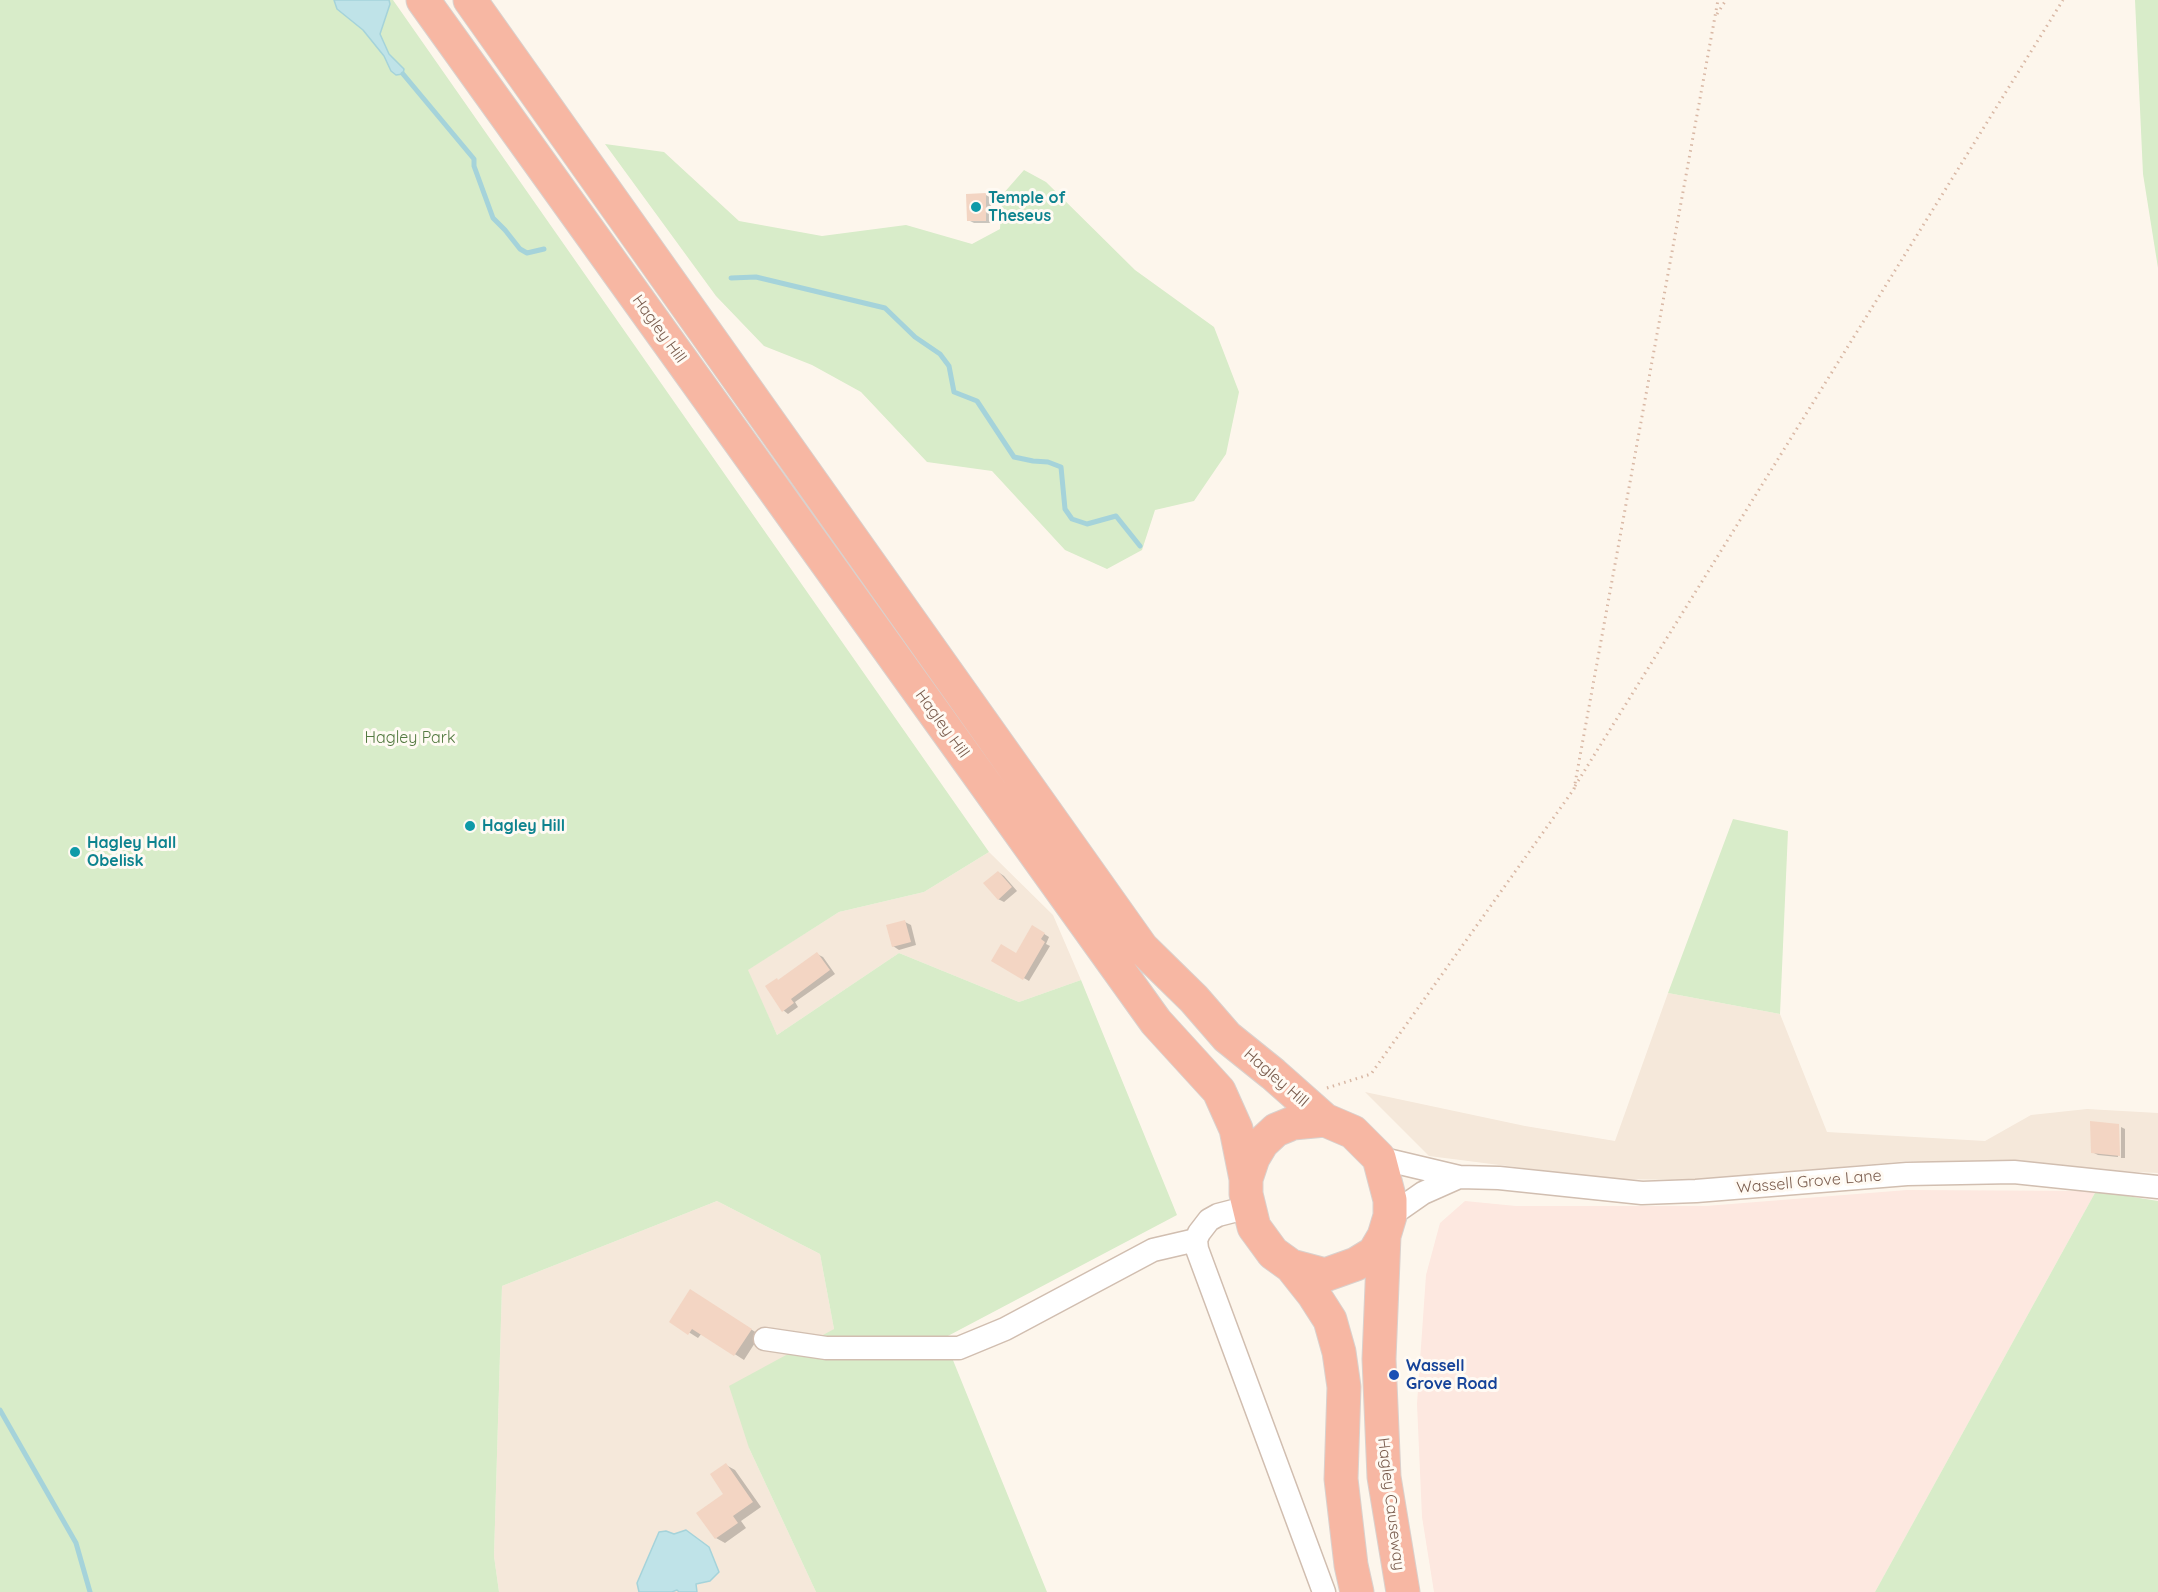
<!DOCTYPE html>
<style>
body{margin:0}
canvas{display:block;background:#fdf6ec}
</style>
<canvas width="2158" height="1592"></canvas>
<script>
const context = document.querySelector('canvas').getContext('2d');
context.lineJoin = 'round';
function paint(path, color) { context.fillStyle = color; context.fill(path, 'evenodd'); }
const toPath = rows => new Path2D(rows.map(r => 'M' + r).join(''));
function strokePath(path, color, width, dash) { context.strokeStyle = color; context.lineWidth = width; context.lineCap = dash ? 'butt' : 'round'; context.setLineDash(dash || []); context.stroke(path); }
function label(font, color, halo, rows, align = 'center') {
  context.font = font + ' Quicksand,sans-serif'; context.lineWidth = 6; context.setLineDash([]); context.textBaseline = 'middle'; context.strokeStyle = halo; context.fillStyle = color; for (const [text, x, y, turn = 0] of rows) {
    context.save(); context.translate(x, y); context.rotate((+turn || 0) * Math.PI / 180); context.textAlign = isNaN(turn) ? turn : align; if (halo) context.strokeText(text, 0, 0); context.fillText(text, 0, 0); context.restore();
  }
}
const residential = toPath([
 [989,852,1053,915,1081,980,1019,1002,899,953,777,1035,747,970,839,912,924,892],
 [1668,993,1780,1014,1827,1132,1985,1141,2031,1115,2087,1109,2158,1113,2158,1173,1908,1161,1692,1180,1609,1179,1429,1156,1365,1092,1525,1126,1615,1141],
 [717,1201,820,1254,834,1329,749,1448,816,1592,499,1592,494,1556,502,1286]
]);
const commercial = toPath([
 [1907,1190,2096,1191,1875,1592,1434,1592,1422,1517,1417,1404,1426,1275,1440,1223,1465,1201,1516,1206,1706,1206]
]);
const green = toPath([
 [0,0,393,0,989,852,924,892,839,912,748,970,777,1035,899,953,1019,1002,1081,980,1177,1215,944,1338,1047,1592,816,1592,749,1448,729,1386,834,1329,820,1254,717,1201,502,1286,494,1556,499,1592,0,1592],
 [2135,0,2158,0,2158,268,2143,174],
 [605,144,664,152,739,221,822,236,906,225,972,244,1000,229,1002,195,1024,170,1046,182,1135,270,1214,327,1239,392,1226,454,1194,501,1155,510,1142,550,1107,569,1065,550,992,471,927,462,861,392,812,365,764,346,716,296],
 [1733,819,1788,831,1780,1014,1668,993],
 [2096,1191,2158,1201,2158,1592,1875,1592]
]);
const water = toPath([
 [334,0,389,0,390,4,380,34,389,54,404,69,403,74,396,75,391,71,384,56,363,30,337,9,334,0],
 [686,1530,709,1547,719,1572,710,1581,696,1584,697,1592,679,1592,677,1590,672,1592,639,1592,637,1583,659,1532,666,1531,674,1534,686,1530]
]);
const shadow = toPath([
 [986,195,991,198,992,223,974,223,968,220],
 [998,872,1004,876,1017,891,1004,902,998,899],
 [905,922,911,925,916,945,899,950,893,946],
 [1033,927,1049,937,1046,944,1050,946,1029,981,993,960,1016,955],
 [817,954,823,957,835,974,795,1002,798,1007,788,1014,783,1010,779,981],
 [2092,1123,2119,1126,2118,1157,2098,1155,2092,1152],
 [2121,1127,2125,1129,2125,1158,2121,1158],
 [699,1296,760,1335,744,1360,702,1333,698,1338,671,1321],
 [726,1465,735,1470,761,1507,741,1521,746,1528,725,1543,716,1538,725,1494]
]);
const stream = toPath([
 [403,74,474,159,474,166,493,218,505,230,520,249,527,253,544,249],
 [731,278,756,277,885,308,915,337,940,354,949,366,954,392,977,401,1014,457,1033,461,1048,462,1061,467,1065,509,1072,519,1087,524,1116,516,1140,546],
 [0,1410,76,1543,90,1592]
]);
const building = toPath([
 [986,193,986,221,967,221,966,194],
 [998,871,1012,887,998,900,983,883],
 [905,920,911,942,892,947,886,925],
 [1032,925,1045,933,1041,939,1045,942,1023,980,991,961,1001,944,1016,953],
 [817,952,830,970,791,999,794,1003,782,1012,765,986,777,978,778,980],
 [2090,1121,2119,1124,2120,1156,2091,1153],
 [690,1289,752,1329,734,1356,692,1329,688,1335,669,1322],
 [726,1463,753,1502,733,1516,738,1523,715,1539,696,1513,723,1494,710,1474]
]);
const path = toPath([
 [1717,14,1726,0],
 [1575,786,2063,0],
 [1327,1088,1371,1074,1574,789,1718,0]
]);
const minor = toPath([
 [1379,1158,1459,1177,1499,1178,1642,1193,1696,1191,1907,1174,2014,1172,2158,1187],
 [1249,1207,1218,1215,1209,1220,1199,1233,1196,1240,1197,1249,1324,1592],
 [1390,1216,1423,1193,1459,1177],
 [765,1339,826,1348,959,1348,1005,1329,1153,1250,1196,1240]
]);
const highway = toPath([
 [423,0,1156,1022,1219,1091,1236,1129,1246,1179],
 [470,0,1142,948,1194,999,1227,1037,1273,1074,1325,1120],
 [1325,1120,1353,1132,1379,1158,1390,1200,1390,1216,1384,1236,1374,1253,1356,1264,1325,1275,1291,1266,1273,1253,1254,1227,1246,1194,1246,1179,1253,1158,1262,1143,1276,1130,1293,1123,1325,1120],
 [1384,1236,1379,1359,1384,1477,1403,1592],
 [1291,1266,1314,1295,1330,1320,1339,1352,1344,1387,1341,1479,1351,1565,1357,1592]
]);
const markers = [
 [976,207,6,"#0f9aa8"],
 [470,826,6,"#0f9aa8"],
 [75,852,6,"#0f9aa8"],
 [1394,1375,6,"#1a4fb4"]
];
const cultureNames = [
 ["Temple of",988,198],
 ["Theseus",988,216],
 ["Hagley Hill",482,826],
 ["Hagley Hall",87,843],
 ["Obelisk",87,861]
];
const streetNames = [
 ["Hagley Hill",659,329,54],
 ["Hagley Hill",942,724,54],
 ["Hagley Hill",1276,1078,41],
 ["Wassell Grove Lane",1809,1182,-5],
 ["Hagley Causeway",1391,1504,83]
];
const parkNames = [
 ["Hagley Park",410,738]
];
const transitNames = [
 ["Wassell",1406,1366],
 ["Grove Road",1406,1384]
];
paint(residential, '#f5e8da');
paint(commercial, '#fde8e0');
paint(green, '#d8ecc9');
paint(water, '#bfe3e8');
strokePath(water, '#a5d3da', 1.5);
paint(shadow, '#0003');
strokePath(stream, '#a5d3da', 5);
paint(building, '#f3d5c3');
strokePath(minor, '#d1beb0', 25);
strokePath(highway, '#dad1cd', 35);
strokePath(path, '#d9b8a5', 3, [1.5, 4.5]);
strokePath(minor, '#fff', 22);
strokePath(highway, '#f7b7a3', 33);
for (const [x, y, r, color] of markers) { const dot = new Path2D(); dot.arc(x, y, r, 0, 2 * Math.PI); context.fillStyle = color; context.fill(dot); strokePath(dot, '#fffaf3', 2); }
label('bold 16px', '#0d838f', '#fffaf3', cultureNames, 'left');
label('16px', '#7a5c4d', '#fffaf3', streetNames);
label('16px', '#537a41', '#fffaf3', parkNames);
label('bold 16px', '#164399', '#fffaf3', transitNames, 'left');
</script>
